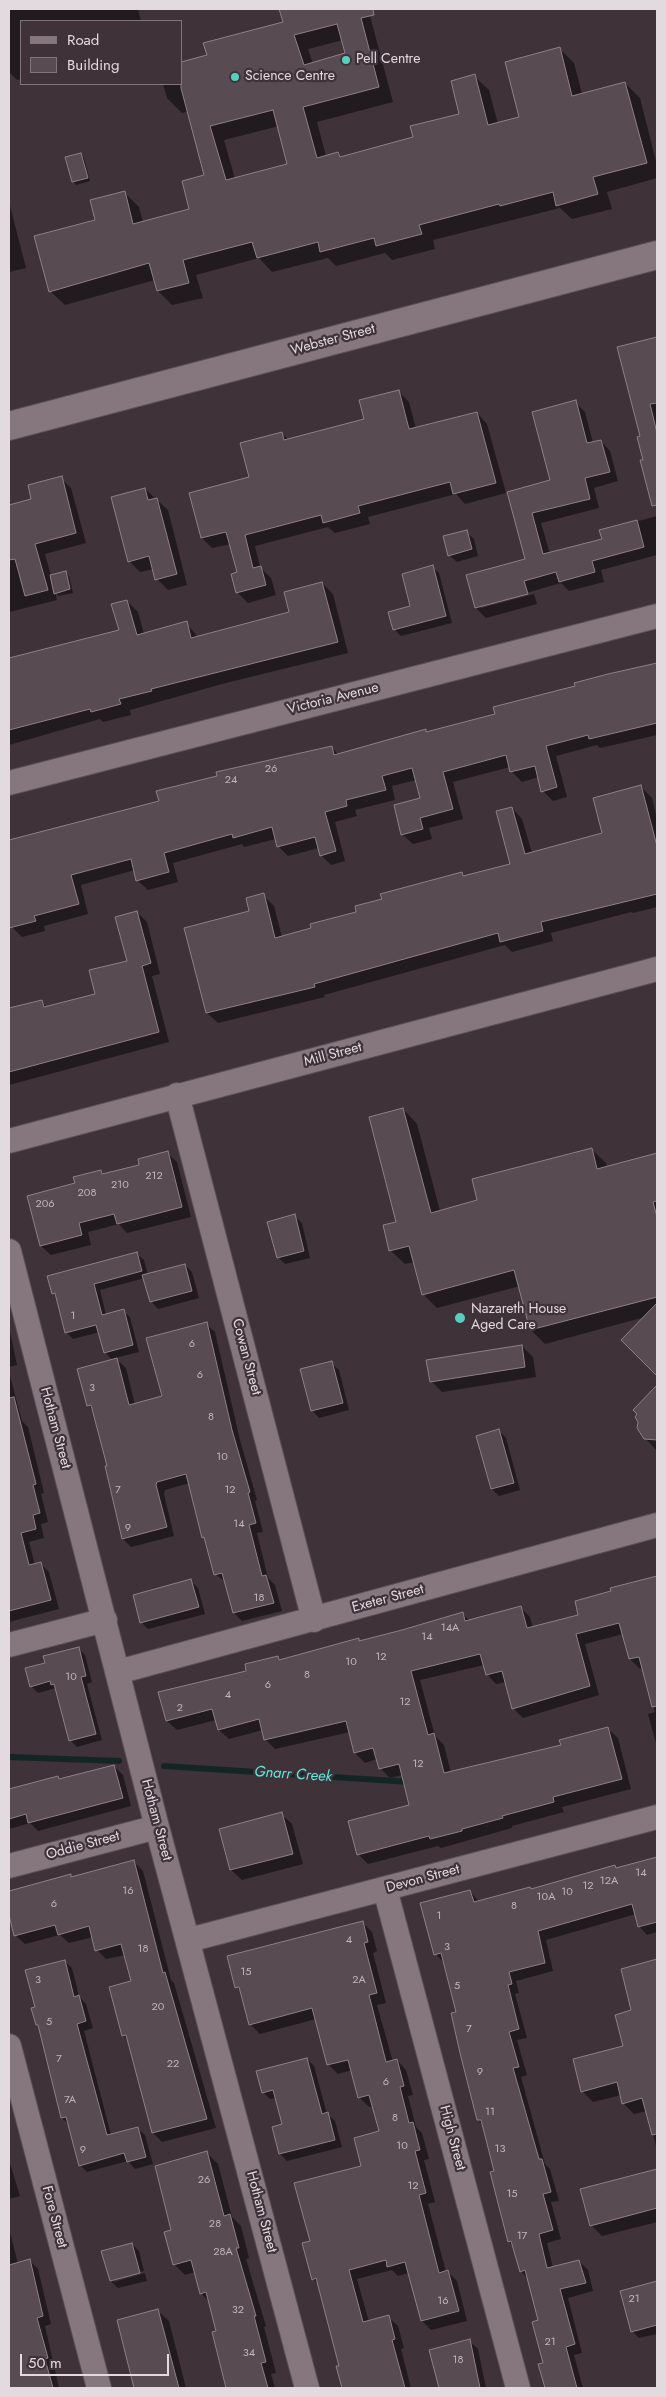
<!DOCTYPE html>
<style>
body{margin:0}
#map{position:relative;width:666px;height:2397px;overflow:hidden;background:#3f3239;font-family:Jost,sans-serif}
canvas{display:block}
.frame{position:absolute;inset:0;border:10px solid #e3dadf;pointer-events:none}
.legend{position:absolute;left:20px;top:20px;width:162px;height:65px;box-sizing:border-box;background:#3f3239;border:1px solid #81757b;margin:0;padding:6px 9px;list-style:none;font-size:15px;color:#e3dadf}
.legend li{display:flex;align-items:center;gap:10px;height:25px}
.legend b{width:25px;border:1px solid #81757b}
.scale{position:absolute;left:20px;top:2354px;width:149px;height:22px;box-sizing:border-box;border:2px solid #e3dadf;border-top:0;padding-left:6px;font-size:15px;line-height:18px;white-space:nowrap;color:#e3dadf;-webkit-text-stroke:4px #3f3239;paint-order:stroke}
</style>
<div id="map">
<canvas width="666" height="2397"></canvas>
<div class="frame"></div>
<ul class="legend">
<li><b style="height:6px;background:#86777f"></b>Road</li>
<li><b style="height:14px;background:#584b52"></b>Building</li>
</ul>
<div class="scale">50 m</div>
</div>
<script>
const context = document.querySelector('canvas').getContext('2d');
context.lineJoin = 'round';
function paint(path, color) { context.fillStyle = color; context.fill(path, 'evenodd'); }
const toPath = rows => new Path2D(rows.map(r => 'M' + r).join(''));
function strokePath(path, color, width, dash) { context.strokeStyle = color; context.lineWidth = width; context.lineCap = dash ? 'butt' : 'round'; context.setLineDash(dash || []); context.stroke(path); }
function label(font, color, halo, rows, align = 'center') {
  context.font = font + ' Jost,sans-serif'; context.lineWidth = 4.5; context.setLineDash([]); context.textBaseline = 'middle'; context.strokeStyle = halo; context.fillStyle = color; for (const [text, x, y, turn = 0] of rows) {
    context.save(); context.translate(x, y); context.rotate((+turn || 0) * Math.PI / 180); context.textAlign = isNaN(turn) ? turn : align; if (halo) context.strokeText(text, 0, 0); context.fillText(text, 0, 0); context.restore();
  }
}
const shadow = toPath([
 [9,9,138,9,141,21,21,21,21,79,17,80,9,72],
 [281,9,363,9,370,16,393,102,317,122,326,156,338,153,342,158,415,138,461,115,474,76,489,90,498,124,521,118,559,48,574,63,582,94,625,83,640,98,657,165,657,178,607,192,612,209,572,219,560,208,433,240,435,249,392,260,385,253,336,266,328,258,272,272,259,258,196,275,203,298,172,305,158,291,155,280,65,305,50,291,97,221,124,192,139,207,143,223,190,210,206,176,189,111,182,113,167,98,163,84,181,84,208,56,284,23],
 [343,40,347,54,313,64,308,49],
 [279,126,289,165,235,179,224,140],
 [81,154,84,158,90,181,76,185,73,181],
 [9,202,26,268,9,272],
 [657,338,657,492,644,461,642,437,619,348],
 [398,391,409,402,416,429,477,413,487,424,506,493,465,504,456,494,368,517,370,524,335,533,328,527,255,546,260,567,271,578,276,595,248,603,237,592,238,573,231,544,212,548,202,538,251,478,282,434,289,440,366,420],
 [575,402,585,412,593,443,601,441,610,451,618,481,594,488,599,508,541,523,550,554,603,540,601,531,657,516,657,555,601,570,604,582,569,591,561,583,481,606,481,608,534,594,537,604,486,618,476,608,468,576,526,560,509,492,551,481],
 [61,478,71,488,86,543,45,554,51,576,65,573,69,576,73,593,59,596,55,592,57,600,9,612,9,506,33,500],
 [145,489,168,510,187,585,168,590,157,579,154,569,140,572,129,561],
 [466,532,474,539,478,556,457,562,449,555],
 [432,567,439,573,452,623,401,636,394,629,412,607],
 [322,583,333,594,348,653,222,684,130,710,131,715,103,722,100,719,9,745,9,660,121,631,127,601,138,612,144,634,186,623,198,637,290,613],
 [657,664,657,735,600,748,597,745,556,756,567,797,553,801,543,791,539,777,522,782,512,772,510,767,453,782,463,819,429,828,432,839,413,844,402,834,422,799,416,780,392,786,395,800,355,810,357,816,335,822,345,861,331,865,321,855,319,848,288,856,278,846,276,839,244,847,242,844,173,863,178,882,148,890,137,880,135,870,81,885,88,914,44,926,45,931,22,937,12,927,9,916,9,841,160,802,331,747,339,755,425,731,428,733,496,715,576,687,576,684],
 [641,787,652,798,657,819,657,907,633,913,631,912,551,933,553,941,512,952,505,945,324,995,325,997,218,1023,207,1013,251,912,263,895,274,906,282,937,358,913,383,900,462,874,465,877,512,865,512,808,522,819,532,853,604,834],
 [137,912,147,922,160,974,152,976,169,1042,9,1085,9,1010,41,1001,48,1008,96,995,129,961],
 [403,1109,417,1124,440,1211,479,1201,591,1149,606,1163,607,1168,657,1155,657,1374,622,1340,645,1317,545,1344,531,1330,520,1286,437,1308,423,1294,415,1262,405,1264,390,1250,398,1222],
 [167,1153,177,1162,191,1217,127,1233,119,1224,88,1232,91,1245,51,1255,41,1246,28,1197,76,1184,101,1171,105,1175,140,1166],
 [294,1216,302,1223,310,1258,285,1264,278,1257],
 [137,1254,144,1260,148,1275,185,1265,192,1272,199,1298,158,1309,151,1301,145,1278,100,1290,106,1315,123,1311,130,1317,139,1352,115,1358,126,1368,135,1405,163,1397,206,1324,215,1332,240,1440,257,1500,255,1501,263,1532,257,1533,268,1578,275,1585,282,1611,242,1621,234,1613,226,1582,215,1574,207,1541,203,1537,190,1483,165,1490,164,1494,174,1536,131,1547,123,1539,108,1466,94,1411,88,1405,113,1361,105,1352,100,1332,73,1339,66,1332,57,1297,53,1293],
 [9,1327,17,1365,9,1367],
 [522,1346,533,1357,536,1377,442,1392,431,1381],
 [331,1363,339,1370,349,1410,319,1418,312,1410],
 [9,1372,22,1421,28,1427,44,1493,41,1494,48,1522,41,1524,44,1538,29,1542,35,1565,40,1563,49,1572,59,1609,9,1622],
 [657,1387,657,1451,645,1438,638,1414,635,1410],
 [498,1430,506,1438,520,1490,499,1496,492,1489],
 [657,1577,657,1747,648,1714,655,1712,643,1668,640,1669,630,1659,623,1634,585,1644,599,1695,523,1718,513,1708,506,1682,496,1684,487,1674,484,1665,420,1680,435,1736,444,1745,451,1773,562,1746,608,1729,618,1738,631,1789,562,1807,564,1812,512,1826,512,1828,441,1848,438,1846,368,1864,358,1854,410,1806,403,1775,390,1778,380,1768,377,1759,365,1763,355,1753,350,1732,275,1749,265,1739,263,1730,229,1739,219,1730,216,1720,177,1730,167,1721,248,1671,277,1657,281,1661,463,1614,470,1621,520,1607,530,1617,533,1628,580,1616,613,1592,612,1589],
 [191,1581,198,1588,205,1614,148,1629,141,1622],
 [78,1648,85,1655,92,1682,87,1684,102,1740,77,1747,70,1740,56,1688,38,1693,31,1686,47,1664],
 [114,1766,123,1775,131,1806,38,1831,30,1823,9,1829,9,1797,58,1777,61,1780],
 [281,1814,292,1824,303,1864,242,1880,231,1870],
 [657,1858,657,1932,647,1935,639,1926,636,1914,546,1940,553,1971,516,1981,519,1993,515,1994,527,2038,517,2040,527,2075,521,2077,545,2164,550,2169,559,2201,551,2202,561,2239,547,2243,553,2268,579,2261,588,2270,593,2291,568,2298,582,2353,574,2355,583,2388,546,2388,540,2365,544,2364,539,2321,528,2279,521,2271,514,2247,509,2242,496,2172,483,2125,478,2120,457,2013,444,1963,436,1954,470,1891,479,1902,532,1890,615,1866,617,1869],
 [134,1862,143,1871,171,1980,174,1983,216,2128,162,2142,153,2133,129,2042,123,2035,132,1982,125,1955,106,1959,97,1950,93,1937,69,1943,60,1935,25,1944,15,1935,9,1910,9,1892,70,1875,73,1878],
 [363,1923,372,1932,377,1951,373,1953,386,2003,377,2005,393,2062,397,2060,406,2070,413,2095,408,2096,416,2127,422,2133,429,2159,424,2160,435,2202,428,2204,446,2272,448,2272,457,2281,467,2321,431,2330,422,2321,409,2273,398,2276,392,2270,357,2279,369,2322,388,2317,398,2326,404,2348,401,2349,411,2388,343,2388,338,2367,341,2367,320,2286,313,2279,311,2242,363,2167,380,2132,373,2106,369,2107,359,2097,352,2070,338,2074,328,2064,316,2019,260,2034,250,2024,242,1993,237,1987],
 [64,1961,72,1968,79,1996,86,2004,93,2028,84,2031,111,2135,137,2128,145,2135,153,2164,135,2169,128,2161,87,2172,80,2165,69,2125,62,2118,40,2028,37,2025,36,2008],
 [657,1961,657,2150,647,2111,634,2114,623,2103,621,2095,593,2102,582,2091,624,2047,633,2011,622,1970],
 [307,2059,314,2066,327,2114,335,2121,342,2147,287,2161,280,2154,273,2128,284,2125,276,2098,270,2099,263,2092],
 [207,2153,218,2164,232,2217,241,2226,249,2258,246,2259,266,2326,264,2327,276,2373,271,2374,275,2388,228,2388,213,2333,218,2332,210,2303,201,2293,195,2272,185,2275,174,2264,173,2230],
 [9,2160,20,2196,9,2199],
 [657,2170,657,2222,602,2236,591,2225,582,2190],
 [9,2228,18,2264,30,2261,38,2269,51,2324,45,2326,59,2388,9,2388],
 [132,2244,139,2251,144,2271,114,2279,114,2282,145,2273,147,2281,118,2288,111,2281],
 [655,2283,657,2285,657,2334,639,2338,632,2331],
 [158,2311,169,2321,186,2388,135,2388,119,2321],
 [469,2341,478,2349,486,2388,439,2388,430,2351]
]);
const stream = toPath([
 [9,1757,119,1761],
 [164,1766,410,1782]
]);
const building = toPath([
 [279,9,373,9,374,15,361,18,379,87,303,107,317,158,338,152,340,157,413,137,410,126,459,114,451,81,475,74,488,125,519,117,505,62,560,47,572,96,625,82,647,163,593,177,598,194,556,206,553,192,500,206,499,204,419,225,422,234,376,246,374,238,320,252,318,242,257,258,252,242,183,260,189,283,157,291,149,263,49,292,34,236,95,220,90,200,125,191,133,224,189,209,182,181,204,175,181,88,181,62,207,55,203,43,283,22,279,9],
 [337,24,345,53,304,65,294,35,337,24],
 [273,110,287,164,226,180,210,126,273,110],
 [81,153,88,178,72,182,65,157,81,153],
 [657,337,657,403,650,404,657,433,657,505,652,506,640,460,643,460,637,437,640,436,617,347,657,337],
 [399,390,409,429,477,412,496,483,453,494,450,482,358,506,360,513,323,523,321,515,245,535,253,568,261,566,266,585,236,593,231,574,237,572,226,532,201,538,189,493,249,477,240,443,282,432,284,440,364,419,359,400,399,390],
 [576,400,587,443,601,440,610,472,585,478,590,499,532,513,543,554,602,539,599,530,637,520,644,547,592,561,595,572,559,582,556,572,524,581,528,594,475,608,466,575,525,559,507,492,550,480,532,412,576,400],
 [62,476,76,533,35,544,48,590,25,596,15,559,9,560,9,505,31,499,28,485,62,476],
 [145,488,148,500,157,498,177,574,155,580,149,556,128,562,111,497,145,488],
 [467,530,472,549,448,556,443,536,467,530],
 [433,565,446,616,393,630,388,612,410,606,402,574,433,565],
 [66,571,70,589,54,594,50,575,66,571],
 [322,582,338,642,151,689,152,691,119,699,121,704,91,712,90,709,9,730,9,658,119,630,111,604,127,600,137,635,187,621,191,638,289,612,284,592,322,582],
 [657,663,657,723,589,739,588,735,546,746,557,787,541,792,535,766,510,772,506,755,443,772,453,809,420,818,423,829,401,835,394,805,420,798,412,768,382,776,386,790,346,800,347,806,325,812,336,851,320,856,315,837,277,847,272,827,233,838,232,834,164,853,169,872,136,881,131,859,71,875,79,904,34,916,36,921,9,928,9,840,159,801,156,791,217,776,216,772,332,746,334,755,426,729,426,732,495,714,493,707,575,686,574,683,608,674,657,663],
 [641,785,657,846,657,894,541,922,543,931,500,942,498,933,314,984,315,987,206,1013,184,928,249,911,246,898,264,893,275,938,311,928,310,924,356,912,355,906,382,899,380,894,462,872,463,876,510,864,496,811,512,807,525,854,602,833,593,798,641,785],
 [137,911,151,963,142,966,159,1032,9,1072,9,1008,42,1000,44,1007,95,994,89,970,127,961,115,917,137,911],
 [403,1108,431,1213,477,1200,472,1179,592,1148,597,1169,657,1153,657,1201,653,1202,657,1217,657,1297,530,1330,514,1270,422,1295,409,1246,389,1251,383,1225,396,1222,369,1117,403,1108],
 [168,1151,182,1207,117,1224,114,1214,79,1223,82,1235,40,1246,27,1196,75,1183,73,1177,101,1170,102,1174,139,1165,138,1159,168,1151],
 [295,1214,304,1251,277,1258,267,1222,295,1214],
 [137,1252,142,1271,94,1284,102,1315,124,1309,133,1345,104,1353,96,1325,65,1333,55,1293,52,1294,47,1276,137,1252],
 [185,1264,192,1291,150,1302,142,1275,185,1264],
 [657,1303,657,1376,621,1340,657,1303],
 [207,1322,232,1430,250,1492,248,1493,256,1523,249,1525,262,1576,266,1575,274,1603,233,1613,222,1573,214,1575,204,1537,202,1538,186,1474,157,1482,156,1485,167,1527,122,1539,105,1466,107,1466,91,1405,87,1406,77,1369,117,1358,129,1405,162,1396,146,1338,207,1322],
 [522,1345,525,1367,430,1382,426,1360,522,1345],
 [332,1361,343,1403,311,1411,300,1369,332,1361],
 [657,1385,657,1440,644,1439,637,1428,638,1422,635,1417,637,1414,633,1410,657,1385],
 [14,1397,36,1484,33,1485,40,1513,33,1515,36,1529,21,1533,29,1565,41,1562,51,1600,9,1611,9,1398,14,1397],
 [499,1429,514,1483,491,1489,476,1436,499,1429],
 [657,1576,657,1706,652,1707,639,1657,629,1659,619,1623,576,1634,590,1686,512,1709,502,1671,486,1675,480,1654,411,1671,428,1735,434,1733,444,1773,561,1745,559,1740,608,1727,622,1779,553,1797,554,1802,502,1816,503,1818,462,1829,462,1831,430,1839,429,1836,357,1855,348,1821,409,1805,399,1764,379,1769,373,1748,354,1753,346,1721,264,1740,259,1719,218,1730,212,1709,166,1721,158,1692,246,1671,245,1664,278,1656,279,1660,359,1638,359,1641,402,1630,463,1612,465,1621,521,1606,527,1628,578,1615,575,1601,611,1591,610,1588,657,1576],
 [191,1579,199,1607,140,1623,133,1595,191,1579],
 [79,1647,86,1676,81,1677,96,1734,69,1741,54,1684,51,1685,50,1681,30,1687,25,1668,45,1663,43,1656,79,1647],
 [114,1765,123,1798,28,1823,26,1814,9,1819,9,1789,58,1776,59,1779,114,1765],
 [282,1812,293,1854,230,1870,219,1829,282,1812],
 [657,1857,657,1922,638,1927,632,1904,538,1931,545,1963,509,1972,512,1984,508,1985,519,2029,509,2032,519,2067,513,2068,539,2159,542,2159,551,2192,543,2194,553,2230,539,2234,547,2268,579,2260,586,2283,560,2289,575,2344,566,2347,577,2388,545,2388,538,2364,543,2363,532,2322,538,2320,525,2270,520,2272,511,2241,508,2242,490,2172,494,2171,481,2120,477,2120,460,2053,451,2013,456,2012,441,1953,434,1955,420,1903,470,1890,474,1902,530,1887,531,1889,615,1865,616,1868,657,1857],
 [134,1860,163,1973,165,1972,207,2119,152,2133,126,2035,122,2036,109,1987,131,1981,121,1944,95,1951,89,1926,58,1935,55,1925,14,1936,9,1915,9,1891,71,1874,71,1877,134,1860],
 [363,1921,368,1942,364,1943,377,1993,369,1995,386,2062,397,2059,404,2086,400,2087,409,2123,413,2122,420,2150,415,2151,426,2193,419,2195,439,2273,448,2270,459,2311,421,2321,405,2262,387,2267,386,2260,349,2270,363,2322,389,2315,395,2339,392,2340,405,2388,342,2388,336,2366,339,2366,316,2278,312,2280,302,2243,310,2241,294,2183,361,2166,354,2138,379,2131,369,2095,358,2098,348,2060,327,2065,312,2008,249,2025,239,1987,235,1988,227,1956,363,1921],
 [657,1959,657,2134,652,2135,642,2098,622,2104,617,2082,581,2092,573,2059,623,2046,615,2015,631,2010,621,1969,657,1959],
 [65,1960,74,1997,79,1995,86,2021,77,2024,107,2135,138,2127,146,2157,127,2162,124,2153,79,2166,66,2117,61,2118,38,2025,36,2025,31,2008,35,2007,25,1970,65,1960],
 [307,2058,322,2114,328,2112,335,2140,279,2154,272,2127,282,2124,273,2090,262,2093,256,2071,307,2058],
 [207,2151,224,2216,230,2214,239,2248,236,2248,256,2316,254,2316,266,2362,261,2363,268,2388,226,2388,212,2332,216,2331,206,2292,200,2294,191,2260,173,2265,164,2232,171,2230,155,2166,207,2151],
 [657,2169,657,2208,590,2226,580,2189,657,2169],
 [132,2243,140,2273,110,2281,101,2251,132,2243],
 [30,2259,43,2316,37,2318,48,2358,45,2359,53,2388,9,2388,9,2265,30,2259],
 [657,2281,657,2325,631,2332,620,2291,657,2281],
 [158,2309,179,2388,134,2388,117,2320,158,2309],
 [470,2339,480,2388,439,2388,429,2350,470,2339]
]);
const minor = toPath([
 [9,783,657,616],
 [177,1095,314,1620],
 [9,1141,657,969],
 [9,1251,157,1827,307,2388],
 [9,1645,105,1620],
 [118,1672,657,1525],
 [9,1866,157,1827],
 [385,1889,518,2388],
 [189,1940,657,1817],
 [9,2046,99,2388]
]);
const tertiary = toPath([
 [9,426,657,255]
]);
const markers = [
 [346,60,5,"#58cec0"],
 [235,77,5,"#58cec0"],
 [460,1318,6,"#58cec0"]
];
const numberNames = [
 ["26",271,769],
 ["24",231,780],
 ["212",154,1176],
 ["210",120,1185],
 ["208",87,1193],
 ["206",45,1204],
 ["1",73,1316],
 ["6",192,1344],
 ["6",200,1375],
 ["3",92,1388],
 ["8",211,1417],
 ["10",222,1457],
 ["7",118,1490],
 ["12",230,1490],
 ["14",239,1524],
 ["9",128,1528],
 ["18",259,1598],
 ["14A",450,1628],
 ["14",427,1637],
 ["12",381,1657],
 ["10",351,1662],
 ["8",307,1675],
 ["10",71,1677],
 ["6",268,1685],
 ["4",228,1695],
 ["12",405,1702],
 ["2",180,1708],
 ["12",418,1764],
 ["14",641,1873],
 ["12A",609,1881],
 ["12",588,1886],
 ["16",128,1891],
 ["10",567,1892],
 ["10A",546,1897],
 ["6",54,1904],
 ["8",514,1906],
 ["1",439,1916],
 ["4",349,1940],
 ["3",447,1947],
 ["18",143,1949],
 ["15",246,1972],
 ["3",38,1980],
 ["2A",359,1980],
 ["5",457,1986],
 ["20",158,2007],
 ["5",49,2022],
 ["7",469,2029],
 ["7",59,2059],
 ["22",173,2064],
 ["9",480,2072],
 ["6",386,2082],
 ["7A",70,2100],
 ["11",490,2112],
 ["8",395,2118],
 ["10",402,2146],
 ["13",500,2149],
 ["9",83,2150],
 ["26",204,2180],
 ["12",413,2186],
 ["15",512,2194],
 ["28",215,2224],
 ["17",522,2236],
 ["28A",223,2252],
 ["21",634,2299],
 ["16",443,2301],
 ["32",238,2310],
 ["21",550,2342],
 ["34",249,2353],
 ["18",458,2360]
];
const poiNames = [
 ["Pell Centre",356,60],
 ["Science Centre",245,77],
 ["Nazareth House",471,1310],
 ["Aged Care",471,1326]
];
const streetNames = [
 ["Webster Street",333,340,-15],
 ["Victoria Avenue",333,699,-14],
 ["Mill Street",333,1055,-15],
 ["Cowan Street",246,1357,75],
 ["Hotham Street",55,1428,75],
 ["Exeter Street",388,1599,-15],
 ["Hotham Street",156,1820,75],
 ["Oddie Street",83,1846,-15],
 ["Devon Street",423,1879,-15],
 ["High Street",452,2138,75],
 ["Hotham Street",261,2212,75],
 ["Fore Street",54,2217,75]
];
const waterNames = [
 ["Gnarr Creek",293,1775,4]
];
paint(shadow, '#0007');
strokePath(stream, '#142624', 6);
paint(building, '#584b52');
strokePath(building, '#8f8088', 1);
strokePath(minor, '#5a5055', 26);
strokePath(tertiary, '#5a5055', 30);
strokePath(minor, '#86777f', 24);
strokePath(tertiary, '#86777f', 28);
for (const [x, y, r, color] of markers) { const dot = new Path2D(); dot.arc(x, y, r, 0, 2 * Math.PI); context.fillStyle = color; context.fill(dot); strokePath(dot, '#3f3239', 2); }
label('11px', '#c0b6bc', null, numberNames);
label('14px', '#e3dadf', '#3f3239', poiNames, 'left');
label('14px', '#e3dadf', '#3f3239', streetNames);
label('italic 15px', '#5ee9d9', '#3f3239', waterNames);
</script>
